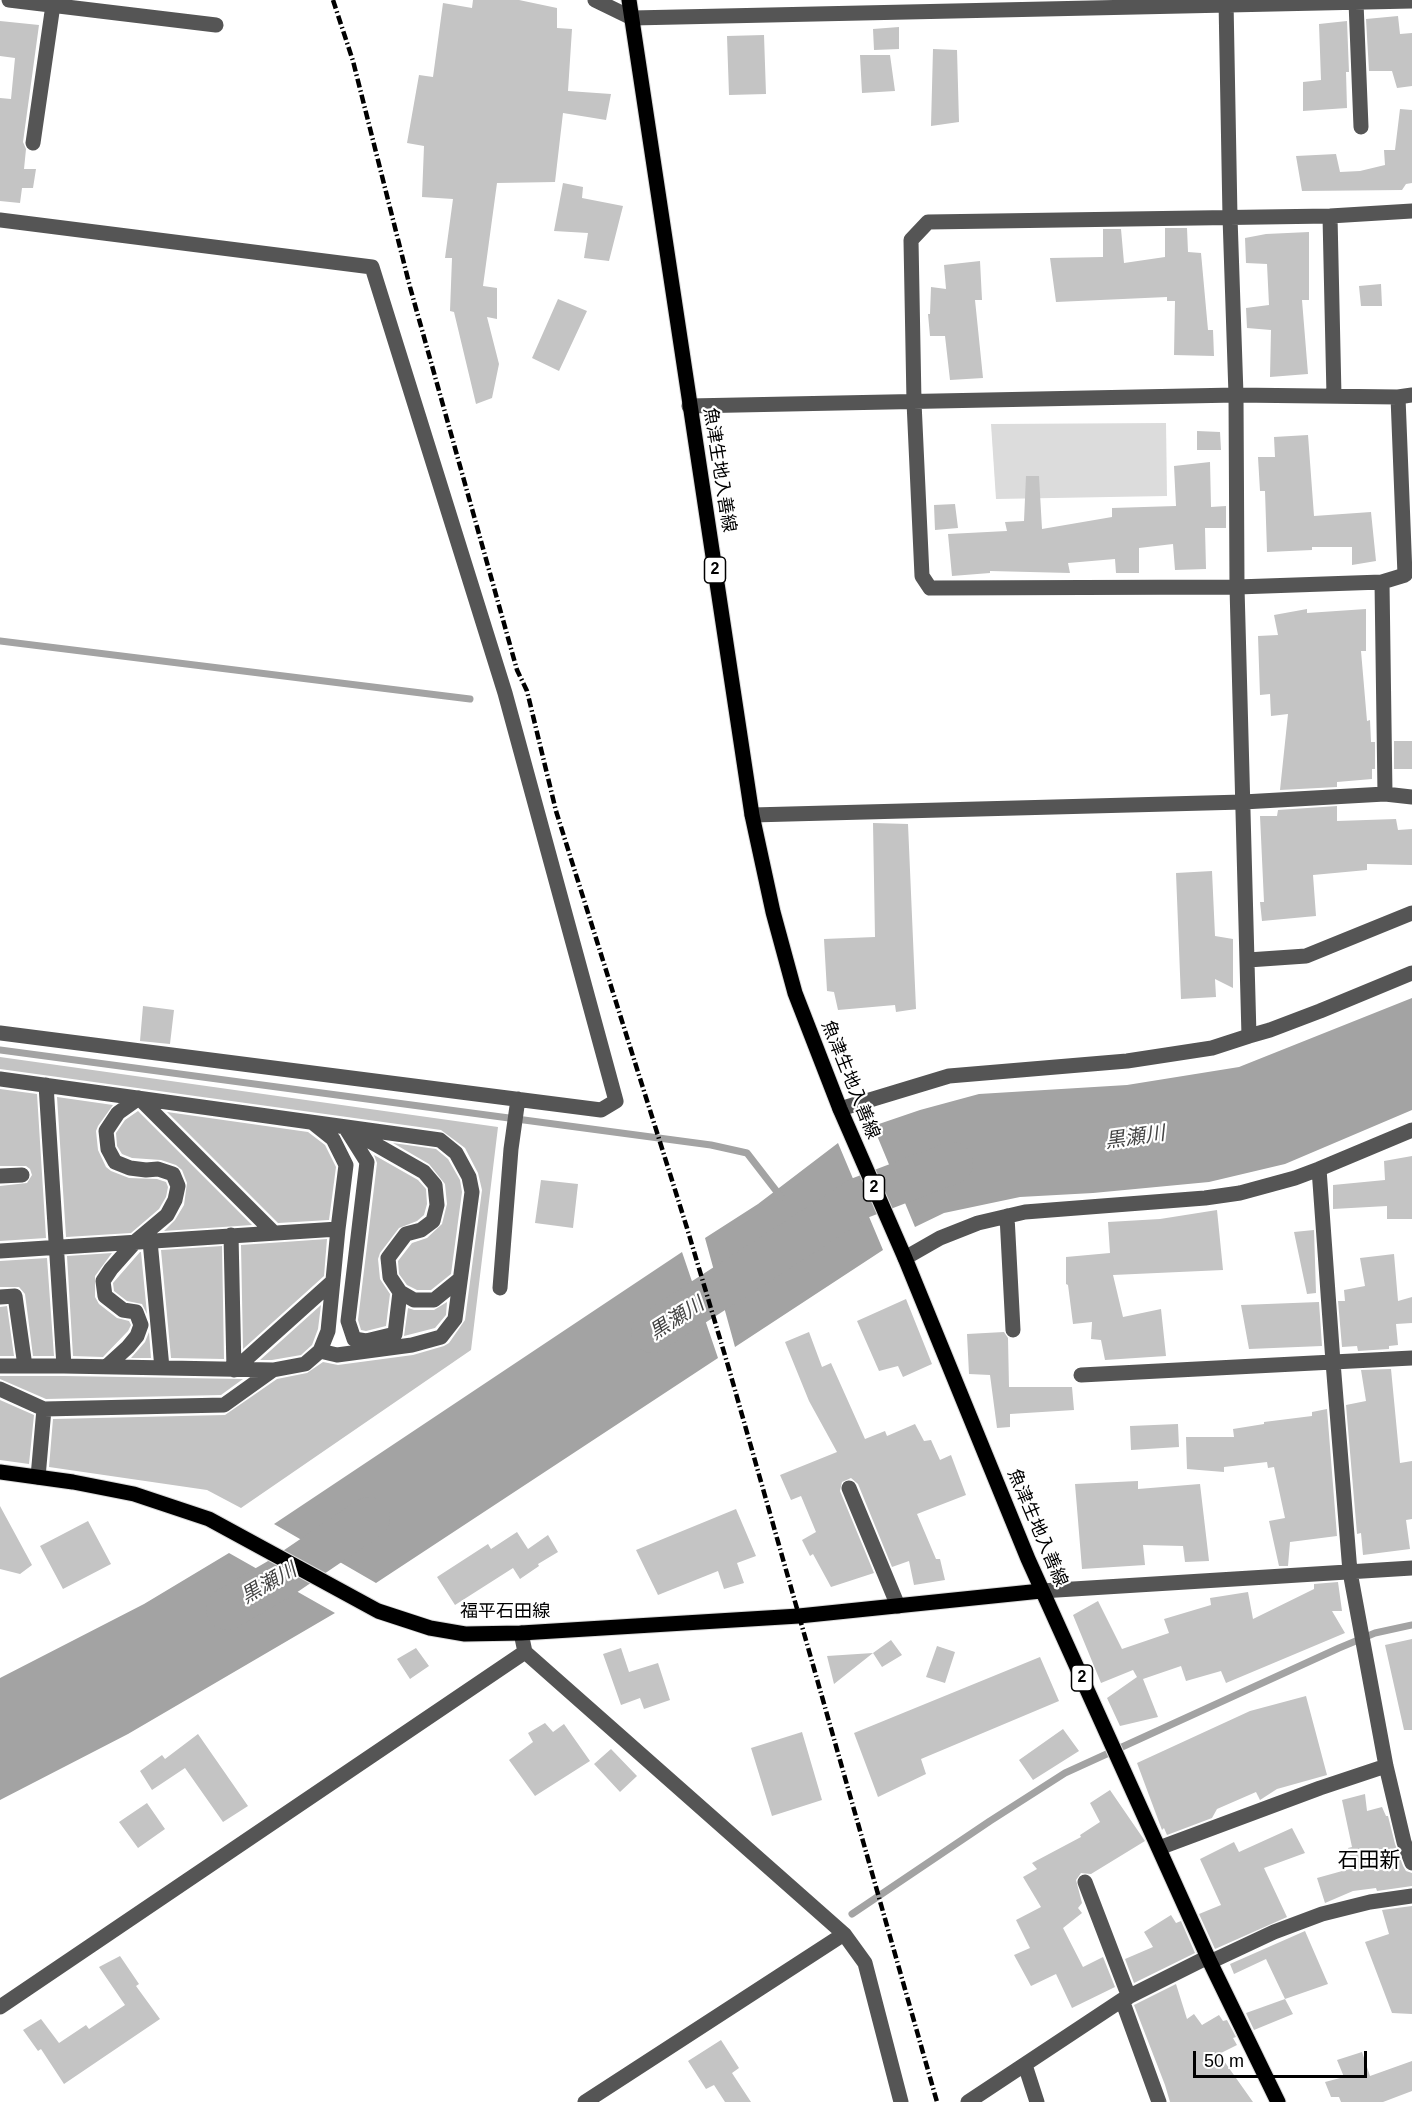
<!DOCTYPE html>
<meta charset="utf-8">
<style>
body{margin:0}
#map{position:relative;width:1412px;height:2102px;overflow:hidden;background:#fff;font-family:Arial,sans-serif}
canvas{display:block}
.scale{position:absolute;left:1193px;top:2051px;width:174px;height:27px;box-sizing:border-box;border:3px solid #000;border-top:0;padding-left:8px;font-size:18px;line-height:21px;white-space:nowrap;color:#000;-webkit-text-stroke:4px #fff;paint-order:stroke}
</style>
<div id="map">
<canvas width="1412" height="2102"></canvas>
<div class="scale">50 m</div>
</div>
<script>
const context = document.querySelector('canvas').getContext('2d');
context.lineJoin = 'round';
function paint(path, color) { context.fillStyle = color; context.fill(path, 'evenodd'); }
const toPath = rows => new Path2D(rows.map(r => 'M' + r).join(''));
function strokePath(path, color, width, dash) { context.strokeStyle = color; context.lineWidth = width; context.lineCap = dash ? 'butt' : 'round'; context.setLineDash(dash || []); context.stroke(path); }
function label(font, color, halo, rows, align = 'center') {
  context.font = font + ' Arial,"Noto Sans JP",sans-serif'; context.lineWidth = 4.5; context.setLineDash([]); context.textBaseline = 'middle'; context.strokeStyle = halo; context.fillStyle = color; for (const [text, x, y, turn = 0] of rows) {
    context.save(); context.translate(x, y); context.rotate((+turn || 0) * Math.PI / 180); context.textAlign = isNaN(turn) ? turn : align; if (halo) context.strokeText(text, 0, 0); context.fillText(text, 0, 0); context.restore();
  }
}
const green = toPath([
 [1166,423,1167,496,996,499,991,424]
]);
const water = toPath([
 [1412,998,1412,1110,1285,1164,1209,1182,1093,1193,1020,1197,944,1213,915,1227,873,1126,920,1110,979,1094,1127,1085,1239,1067],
 [838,1143,883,1250,735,1347,705,1238,758,1204],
 [682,1252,718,1358,376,1583,274,1524],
 [229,1553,335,1613,128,1734,0,1800,0,1678,144,1604]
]);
const stream = toPath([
 [0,641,470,699],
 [0,1050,711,1145,747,1153,781,1197],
 [852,1914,990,1821,1065,1773,1339,1648,1375,1633,1412,1625]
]);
const river = toPath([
 [652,1332,860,1198,952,1163],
 [227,1609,279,1579,369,1518]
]);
const building = toPath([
 [473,0,519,0,557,8,557,28,572,29,568,91,611,94,606,120,563,113,555,182,497,183,483,286,497,288,497,319,487,317,499,364,492,398,476,404,454,312,450,311,452,258,445,258,453,199,422,197,424,146,407,143,419,75,433,77,443,3,472,8],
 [1398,16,1400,34,1412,33,1412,86,1397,88,1392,71,1369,71,1366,19],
 [0,21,39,25,23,142,26,149,24,169,36,169,33,188,22,188,20,203,0,201,0,98,11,99,15,58,0,56],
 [1347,21,1349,72,1346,72,1347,108,1303,111,1303,82,1321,80,1319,24],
 [899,27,899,49,874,50,873,29],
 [764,35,766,94,729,95,727,36],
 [933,49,957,50,959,122,931,126],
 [860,55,890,55,895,91,862,93],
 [1400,109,1412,110,1412,183,1406,184,1402,190,1302,191,1296,156,1336,154,1340,172,1360,171,1385,165,1384,150,1395,150],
 [563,183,583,187,582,198,623,206,609,261,584,258,588,233,554,231],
 [1165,228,1187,228,1188,252,1201,253,1208,330,1213,330,1214,356,1174,355,1175,301,1167,301,1167,297,1056,302,1050,258,1103,257,1103,229,1121,229,1124,263,1165,257],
 [1309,232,1309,300,1302,300,1308,374,1270,377,1271,330,1247,328,1246,308,1269,305,1267,264,1246,263,1245,238,1266,234],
 [980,261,982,300,975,300,983,378,950,380,945,336,930,336,928,314,930,314,931,287,946,289,944,265],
 [1381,284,1382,306,1361,306,1359,286],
 [558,299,587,311,559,371,532,358],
 [1197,431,1220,432,1221,450,1197,450],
 [1308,435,1314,516,1371,512,1376,561,1352,565,1352,547,1312,547,1312,550,1267,552,1265,491,1260,491,1258,457,1275,457,1274,437],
 [1210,462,1211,507,1226,506,1226,528,1205,528,1206,569,1175,570,1173,544,1139,548,1139,573,1116,573,1115,559,1068,563,1070,573,990,571,990,573,952,576,948,534,1007,531,1005,522,1024,521,1026,476,1039,476,1042,529,1112,517,1112,508,1176,506,1174,466],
 [955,504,958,528,935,530,934,505],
 [1307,609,1307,613,1366,609,1366,651,1361,651,1367,721,1370,720,1371,742,1375,742,1375,769,1372,769,1372,779,1337,782,1337,787,1280,790,1288,714,1271,716,1270,694,1260,695,1258,636,1278,635,1274,615],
 [1394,741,1412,741,1412,769,1394,769],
 [1337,806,1337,821,1396,819,1398,830,1412,829,1412,865,1367,864,1367,870,1313,875,1316,916,1262,921,1260,902,1264,902,1260,816,1277,816,1278,810],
 [873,823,908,824,916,1009,896,1012,895,1005,838,1010,834,992,827,991,824,939,875,937],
 [1212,871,1215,936,1233,939,1233,988,1215,979,1216,997,1181,999,1176,873],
 [143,1006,174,1010,170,1044,140,1041],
 [0,1057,498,1127,471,1350,241,1508,207,1490,49,1467,53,1419,225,1415,277,1379,307,1373,323,1362,338,1365,413,1355,444,1346,449,1343,465,1320,482,1190,478,1173,465,1148,441,1130,0,1069],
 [0,1089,37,1094,46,1238,0,1241,0,1186,27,1183,32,1175,30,1169,26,1166,0,1166],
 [57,1097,113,1105,98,1126,96,1131,98,1150,106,1167,111,1171,129,1178,157,1179,166,1182,168,1187,166,1197,159,1209,131,1233,66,1237],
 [138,1111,252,1225,164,1231,175,1220,184,1205,187,1183,182,1170,176,1165,161,1160,132,1158,122,1154,117,1146,116,1133,125,1120],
 [167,1112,308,1132,325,1145,336,1167,329,1220,278,1223],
 [393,1143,436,1149,448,1159,460,1180,462,1192,451,1274,431,1290,417,1290,407,1285,399,1274,398,1261,412,1243,427,1238,442,1224,447,1204,445,1184,429,1164],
 [374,1155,418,1180,426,1189,427,1204,424,1215,417,1221,399,1228,380,1253,378,1259,380,1279,390,1294,386,1326,366,1331,361,1330,358,1320,377,1163],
 [1412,1156,1412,1219,1387,1219,1387,1206,1333,1209,1333,1185,1385,1180,1384,1161],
 [541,1180,578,1184,573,1228,535,1223],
 [1217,1210,1223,1270,1113,1275,1123,1317,1161,1309,1166,1356,1105,1360,1101,1340,1091,1339,1092,1322,1073,1324,1068,1285,1066,1284,1066,1257,1110,1253,1108,1222,1160,1219],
 [1314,1230,1316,1293,1307,1294,1294,1232],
 [327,1239,324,1276,243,1349,241,1245],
 [222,1246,224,1359,171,1358,161,1250],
 [140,1252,141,1252,147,1314,142,1304,127,1301,114,1291,113,1283],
 [112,1253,95,1276,95,1297,99,1304,117,1318,129,1321,131,1325,128,1331,103,1357,73,1356,67,1256],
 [1394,1254,1398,1301,1412,1297,1412,1323,1396,1324,1398,1345,1389,1346,1389,1349,1358,1351,1357,1346,1342,1347,1338,1301,1345,1301,1344,1290,1365,1286,1360,1258],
 [47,1258,54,1356,33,1356,25,1294,19,1287,0,1287,0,1261],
 [906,1299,932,1364,903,1377,898,1366,879,1371,857,1321],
 [447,1302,446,1315,435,1328,404,1336,408,1308,414,1310,434,1310],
 [1319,1302,1322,1346,1249,1349,1241,1305],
 [321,1305,318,1329,312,1345,301,1355,272,1360,260,1360],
 [7,1306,14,1356,0,1356,0,1307],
 [149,1332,151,1358,131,1358,145,1342],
 [809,1332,822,1367,831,1363,865,1439,885,1431,887,1436,915,1424,924,1441,931,1440,940,1460,951,1455,966,1495,917,1514,936,1559,940,1559,945,1580,914,1585,909,1561,892,1567,858,1484,851,1478,842,1482,840,1491,874,1573,831,1587,813,1554,810,1556,802,1540,816,1532,801,1496,791,1500,780,1475,837,1452,809,1401,785,1342],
 [1004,1332,1008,1338,1009,1387,1072,1387,1074,1410,1010,1414,1010,1427,997,1428,990,1375,969,1374,967,1334],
 [1391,1369,1400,1463,1412,1461,1412,1519,1406,1520,1410,1549,1363,1555,1361,1533,1357,1534,1346,1405,1366,1401,1361,1370],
 [0,1376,64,1376,243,1379,221,1395,46,1399,0,1379],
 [0,1400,34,1415,29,1464,0,1460],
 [1327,1409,1337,1536,1290,1542,1288,1566,1279,1566,1269,1521,1285,1518,1274,1467,1268,1468,1267,1462,1224,1467,1224,1472,1187,1469,1186,1437,1234,1437,1233,1429,1264,1424,1264,1422,1312,1416,1312,1412],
 [1178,1424,1179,1447,1131,1450,1130,1426],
 [1138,1481,1138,1489,1200,1484,1209,1561,1185,1562,1183,1546,1143,1545,1145,1565,1082,1569,1075,1484],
 [0,1506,32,1565,20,1574,0,1569],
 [736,1509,756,1556,737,1563,744,1583,724,1589,718,1571,658,1595,636,1550],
 [88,1521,111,1564,63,1589,40,1546],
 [517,1532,528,1549,548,1535,558,1552,538,1564,539,1566,520,1579,513,1568,455,1605,437,1577,488,1544,491,1549],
 [1338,1582,1342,1611,1332,1611,1345,1633,1226,1683,1221,1671,1186,1681,1181,1666,1143,1679,1158,1717,1120,1726,1107,1698,1137,1677,1133,1670,1101,1683,1073,1615,1098,1601,1122,1649,1169,1633,1164,1619,1211,1605,1210,1598,1248,1592,1253,1619,1314,1589,1314,1584],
 [1412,1639,1412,1730,1404,1730,1385,1645],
 [891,1640,902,1655,882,1667,873,1653],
 [937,1646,955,1652,945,1683,926,1677],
 [416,1648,429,1666,410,1679,397,1659],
 [621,1648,629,1672,658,1663,670,1700,644,1709,640,1698,621,1705,603,1654],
 [873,1653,834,1684,827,1656],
 [1040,1657,1059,1701,921,1759,926,1774,878,1797,854,1733],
 [1306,1696,1327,1775,1277,1789,1260,1800,1256,1792,1217,1809,1212,1818,1167,1835,1164,1828,1162,1830,1137,1763,1250,1711],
 [545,1723,553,1732,564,1724,590,1761,535,1796,509,1760,533,1742,528,1733],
 [1063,1729,1079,1751,1033,1780,1019,1760],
 [802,1732,822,1800,772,1816,751,1748],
 [198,1734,248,1806,223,1822,185,1768,152,1790,140,1771,162,1755,165,1759],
 [611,1749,637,1776,620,1792,594,1764],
 [1110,1790,1145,1841,1091,1874,1081,1873,1076,1880,1082,1903,1078,1908,1082,1913,1063,1928,1083,1967,1103,1957,1115,1987,1072,2008,1056,1974,1031,1986,1014,1955,1030,1948,1016,1920,1041,1907,1023,1877,1037,1869,1032,1863,1081,1837,1080,1835,1100,1822,1090,1803],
 [1365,1794,1367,1811,1382,1807,1386,1816,1388,1816,1395,1844,1403,1866,1406,1871,1412,1873,1412,1886,1377,1891,1376,1888,1353,1891,1325,1903,1317,1878,1353,1868,1348,1848,1352,1847,1342,1800],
 [147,1803,165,1829,138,1848,119,1822],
 [1292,1828,1305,1853,1264,1868,1287,1917,1215,1949,1199,1914,1221,1905,1200,1859,1234,1842,1239,1852],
 [1412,1906,1412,2014,1392,2013,1365,1942,1389,1934,1382,1910],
 [1171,1915,1176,1923,1181,1921,1195,1953,1134,1983,1125,1959,1153,1947,1144,1932],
 [1305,1931,1328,1984,1285,1999,1266,1959,1234,1974,1230,1964],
 [120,1956,139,1984,136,1986,160,2019,64,2084,41,2049,38,2051,23,2030,41,2019,59,2043,86,2025,89,2029,125,2005,99,1967],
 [1176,1984,1187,2019,1194,2014,1202,2025,1219,2015,1223,2021,1227,2020,1236,2037,1233,2038,1237,2045,1219,2054,1253,2102,1170,2102,1165,2085,1134,2005],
 [1285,1999,1293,2014,1254,2030,1246,2013],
 [721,2040,739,2068,732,2073,751,2102,725,2102,714,2085,706,2089,688,2061],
 [1362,2052,1370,2076,1412,2061,1412,2091,1383,2102,1341,2102,1339,2097,1331,2097,1325,2082,1344,2077,1337,2060]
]);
const minor = toPath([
 [9,0,216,25],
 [595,0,632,18,1412,1],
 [1356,2,1361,127],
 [33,143,53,5],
 [1330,216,1334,396],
 [0,220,372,267,505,693,616,1101,601,1110,0,1033],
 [1398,397,1405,575,1382,582,1237,587,930,588,922,576,914,402,911,240,928,222,1330,216,1412,211],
 [689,406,1236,395,1398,397,1412,395],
 [1382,582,1385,794],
 [752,815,1243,802,1385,794,1412,797],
 [1248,960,1306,956,1412,913],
 [1249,1036,1270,1030,1320,1011,1412,973],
 [0,1079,440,1140,456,1153,469,1177,472,1192,455,1319,441,1337,412,1345,337,1355,320,1351],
 [840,1109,949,1076,1127,1061,1212,1048,1249,1036,1237,587,1236,395,1230,217,1226,0],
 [345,1127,424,1172,435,1185,437,1205,433,1221,421,1230,406,1234,388,1258,390,1277,400,1292,395,1334,366,1341,354,1339,348,1321,367,1162,345,1127],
 [1319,1169,1412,1130],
 [0,1176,22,1175],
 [1007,1216,1013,1330],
 [231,1235,234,1370],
 [150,1241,162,1368],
 [0,1251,338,1229],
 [905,1258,940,1238,978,1223,1025,1212,1205,1198,1240,1193,1295,1178,1319,1169,1333,1362,1412,1358],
 [500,1288,511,1149,518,1099],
 [400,1292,414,1300,434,1300,460,1279],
 [0,1297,15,1296,25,1366],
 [0,1366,64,1366,46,1085],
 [64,1366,273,1370,305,1364,320,1351,328,1331,338,1229,346,1165,333,1139,313,1123],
 [106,1367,128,1347,137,1336,141,1325,136,1312,123,1310,105,1296,103,1281,111,1269,136,1241,167,1215,175,1200,178,1186,173,1174,158,1169,146,1170,130,1168,115,1162,108,1149,106,1131,118,1113,139,1098,274,1233],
 [234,1370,332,1282],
 [1081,1375,1333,1362,1350,1572,1386,1766,1404,1842,1412,1863],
 [0,1389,44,1409],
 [38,1477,44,1409,224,1405,273,1370],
 [849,1488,898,1606],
 [1041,1591,1412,1568],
 [525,1652,844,1934,865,1963,901,2102],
 [1159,1848,1320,1788,1386,1766],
 [1085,1882,1129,1997],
 [1210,1962,1274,1932,1322,1914,1370,1902,1412,1896],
 [1122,2000,1159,2102],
 [0,2007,525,1652,521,1633],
 [1025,2065,1037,2102],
 [585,2102,844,1934],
 [968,2102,1122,2000,1208,1957]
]);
const major = toPath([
 [629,0,752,815,773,912,795,993,840,1109,905,1258,1028,1559,1210,1962,1278,2102],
 [0,1472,73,1482,134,1494,209,1519,378,1611,430,1628,465,1634,521,1633,799,1616,1041,1591]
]);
const rail = toPath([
 [333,0,353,61,410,287,517,670,527,691,556,811,687,1228,729,1369,937,2102]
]);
const shields = [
 [715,570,21],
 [874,1188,21],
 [1082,1678,21]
];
const shieldNames = [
 ["2",715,570],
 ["2",874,1188],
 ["2",1082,1678]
];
const streetNames = [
 ["魚津生地入善線",719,470,81],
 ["魚津生地入善線",850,1080,68],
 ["魚津生地入善線",1037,1528,67],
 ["福平石田線",505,1612]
];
const waterNames = [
 ["黒瀬川",1135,1138,-8],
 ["黒瀬川",677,1319,-33],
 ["黒瀬川",269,1584,-30]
];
const quarterNames = [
 ["石田新",1369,1861]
];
paint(green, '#dcdcdc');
paint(water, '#a3a3a3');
strokePath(stream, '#a3a3a3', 7);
strokePath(river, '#a3a3a3', 42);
paint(building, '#c4c4c4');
strokePath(major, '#dbdbdb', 17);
strokePath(minor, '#555', 15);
strokePath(major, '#000', 15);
strokePath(rail, '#000', 4.5, [9, 3, 1.5, 3]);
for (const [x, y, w] of shields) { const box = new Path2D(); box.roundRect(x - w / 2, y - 13, w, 26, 4.5); context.fillStyle = '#fff'; context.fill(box); strokePath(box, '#000', 1.5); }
label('bold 16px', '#000', null, shieldNames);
label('18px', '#000', '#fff', streetNames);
label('italic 20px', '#444', '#fff', waterNames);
label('21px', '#000', '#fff', quarterNames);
</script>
